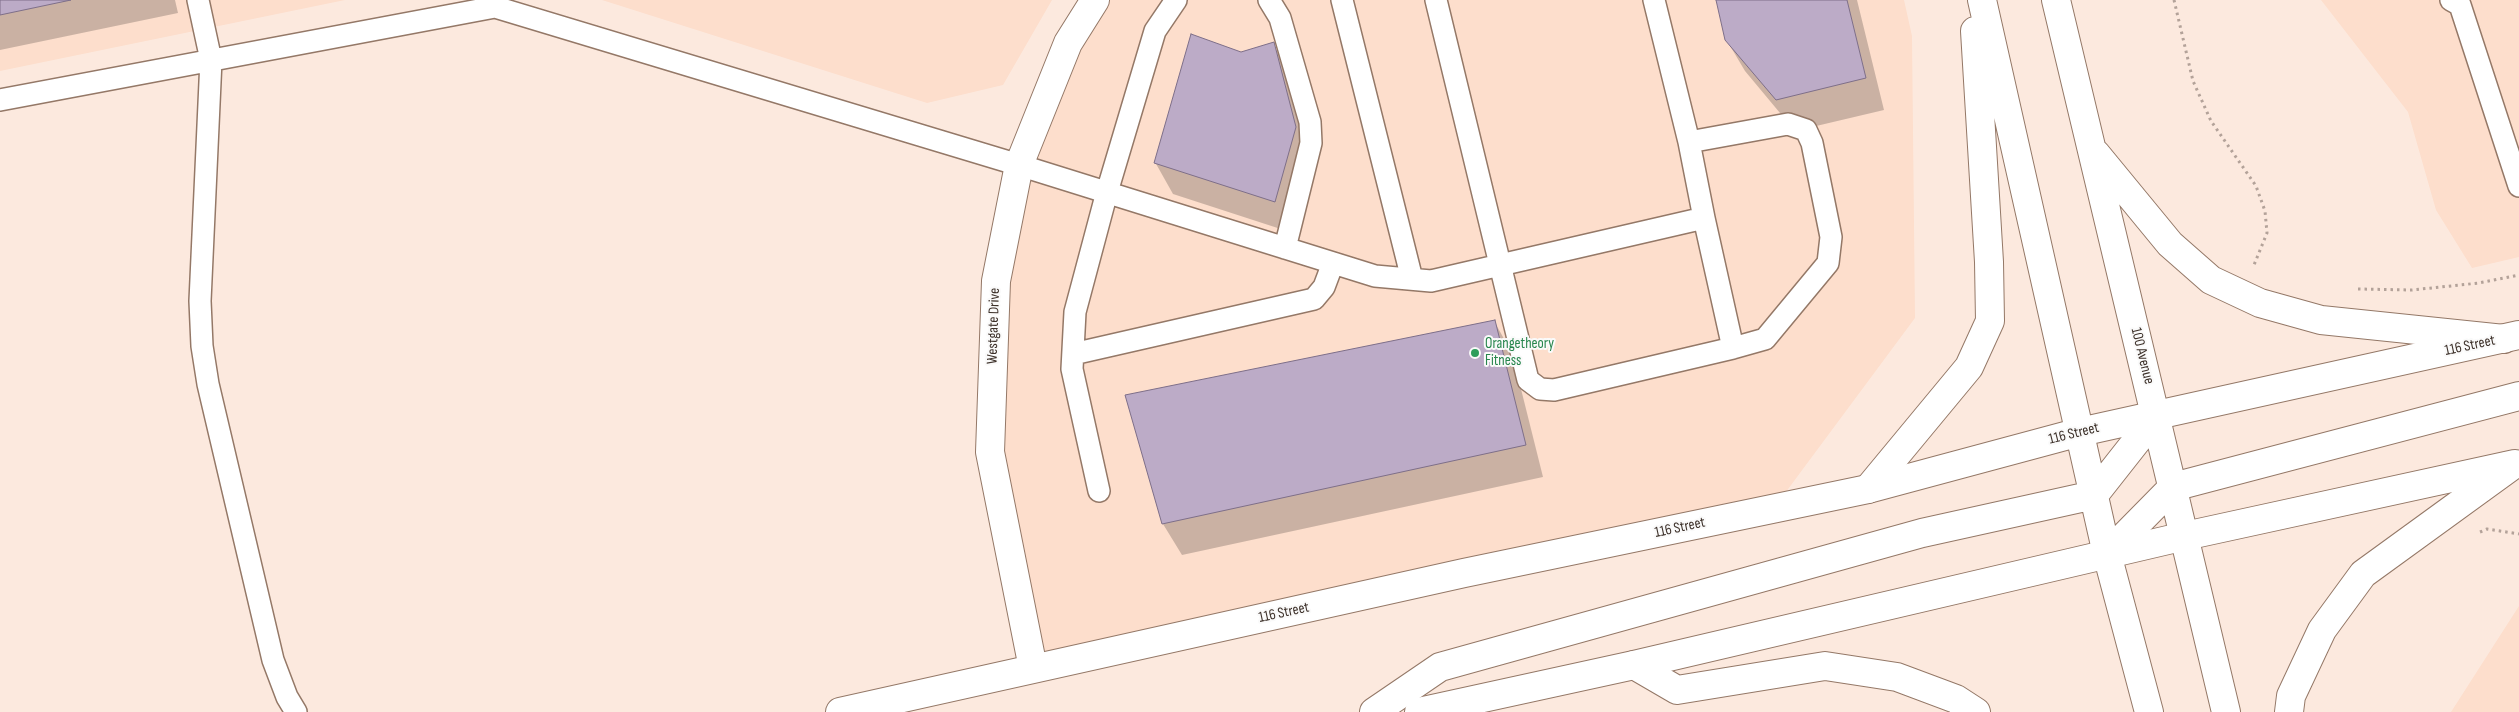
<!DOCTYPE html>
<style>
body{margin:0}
canvas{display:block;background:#fce9de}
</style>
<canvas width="2519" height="712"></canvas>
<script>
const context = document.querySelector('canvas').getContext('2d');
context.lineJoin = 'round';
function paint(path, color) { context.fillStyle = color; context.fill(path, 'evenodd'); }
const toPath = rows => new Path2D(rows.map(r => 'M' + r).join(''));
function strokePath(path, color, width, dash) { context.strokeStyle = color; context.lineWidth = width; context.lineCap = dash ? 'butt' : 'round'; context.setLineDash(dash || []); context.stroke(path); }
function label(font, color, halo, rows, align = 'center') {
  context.font = font + ' "Sofia Sans Condensed",sans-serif'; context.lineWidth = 4; context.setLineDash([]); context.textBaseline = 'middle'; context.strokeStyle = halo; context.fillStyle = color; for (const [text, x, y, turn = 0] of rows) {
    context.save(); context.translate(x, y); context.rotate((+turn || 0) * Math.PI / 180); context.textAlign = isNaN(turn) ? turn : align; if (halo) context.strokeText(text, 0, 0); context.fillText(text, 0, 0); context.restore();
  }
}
const built = toPath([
 [0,0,345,0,0,71],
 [602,0,1052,0,1003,85,927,103],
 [1095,0,1904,0,1912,36,1915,318,1774,508,1033,668,990,452,996,281,1068,43],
 [2321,0,2519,0,2519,257,2472,268,2436,210,2408,112],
 [2519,606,2519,712,2451,712]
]);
const shadow = toPath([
 [0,0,175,0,178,13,0,50],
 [1717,0,1857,0,1884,110,1795,131,1745,71,1726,39],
 [1273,44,1291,75,1313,160,1293,233,1173,194,1155,162,1241,54],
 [1494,321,1512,353,1543,477,1182,555,1163,524]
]);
const building = toPath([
 [0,0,71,0,0,15,0,0],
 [1716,0,1847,0,1866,78,1776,100,1725,40,1716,0],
 [1191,34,1241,52,1274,42,1296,127,1275,202,1154,163,1191,34],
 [1495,320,1526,445,1162,524,1125,395,1495,320]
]);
const path = toPath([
 [2174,0,2193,81,2211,121,2256,186,2265,211,2267,233,2254,265],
 [2358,289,2412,290,2479,283,2519,275],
 [2480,532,2487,529,2519,534]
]);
const service = toPath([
 [198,0,211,60,200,301,202,346,208,384,273,660,287,697,296,712],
 [1269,0,1280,18,1310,122,1311,143,1285,248],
 [1342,0,1412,279],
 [1436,0,1528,380,1540,389,1554,390,1733,348],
 [1654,0,1689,142],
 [2451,0,2460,5,2519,186],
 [0,100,495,7,1019,165,1375,276,1431,281,1704,218,1733,348,1765,339,1828,263,1831,237,1812,143,1806,130,1788,124,1689,142,1704,218],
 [1073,354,1314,299,1324,287,1333,263],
 [1099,491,1072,369,1075,312,1107,192,1155,31,1176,0]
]);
const tertiary = toPath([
 [1033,668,990,452,996,281,1019,165,1068,43,1095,0]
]);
const secondary = toPath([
 [840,712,1464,573,1868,489,2080,432,2519,335],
 [1419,712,1634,665,2185,536,2515,464]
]);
const primary = toPath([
 [1982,0,2107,554,2149,712],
 [2056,0,2226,712],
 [2096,154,2170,244,2211,280,2260,303,2321,320,2504,339],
 [1868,489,1969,367,1990,321,1989,262,1975,31],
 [2107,554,2173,487,2519,396],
 [1634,665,1677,690,1825,666,1897,677,1956,699,1976,712],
 [1374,712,1440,667,1922,533,2094,495,2157,415],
 [2289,712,2291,696,2322,630,2363,574,2513,465]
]);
const markers = [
 [1475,353,5,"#2e9e5b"]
];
const streetNames = [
 ["Westgate Drive",994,326,-88],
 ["116 Street",2470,346,-12],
 ["100 Avenue",2142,356,76],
 ["116 Street",2074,434,-14],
 ["116 Street",1680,528,-12],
 ["116 Street",1284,613,-12]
];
const leisureNames = [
 ["Orangetheory",1485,344],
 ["Fitness",1485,361]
];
paint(built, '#fddecc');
paint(shadow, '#0003');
paint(building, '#bcabc7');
strokePath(building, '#7e6f89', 1);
strokePath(service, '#947867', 24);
strokePath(tertiary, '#947867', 30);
strokePath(secondary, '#947867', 30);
strokePath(primary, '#947867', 30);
strokePath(path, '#b3a299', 3, [2.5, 4]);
strokePath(service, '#fff', 21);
strokePath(tertiary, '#fff', 28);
strokePath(secondary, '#fff', 28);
strokePath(primary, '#fff', 28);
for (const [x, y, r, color] of markers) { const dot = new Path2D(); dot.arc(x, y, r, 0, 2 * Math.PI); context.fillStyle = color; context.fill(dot); strokePath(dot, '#fafafa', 2); }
label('15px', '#3d312a', '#fafafa', streetNames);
label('15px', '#27864d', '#fafafa', leisureNames, 'left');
</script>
